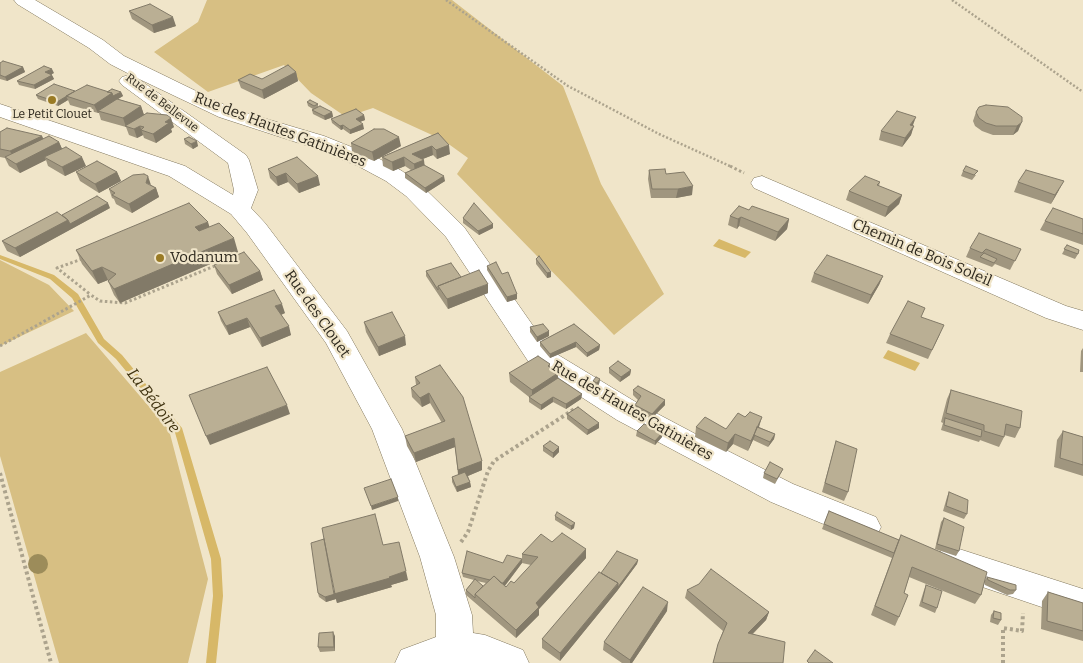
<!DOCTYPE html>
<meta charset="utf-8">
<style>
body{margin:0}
canvas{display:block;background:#f0e5c9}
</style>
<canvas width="1083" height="663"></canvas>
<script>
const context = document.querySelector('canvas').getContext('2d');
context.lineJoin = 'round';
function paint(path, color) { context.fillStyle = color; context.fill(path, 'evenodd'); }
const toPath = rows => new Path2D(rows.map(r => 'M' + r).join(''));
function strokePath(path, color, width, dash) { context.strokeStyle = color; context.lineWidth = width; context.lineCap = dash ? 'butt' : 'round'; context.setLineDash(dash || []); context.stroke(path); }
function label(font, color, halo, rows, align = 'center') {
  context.font = font + ' Bitter,serif'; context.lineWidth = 4.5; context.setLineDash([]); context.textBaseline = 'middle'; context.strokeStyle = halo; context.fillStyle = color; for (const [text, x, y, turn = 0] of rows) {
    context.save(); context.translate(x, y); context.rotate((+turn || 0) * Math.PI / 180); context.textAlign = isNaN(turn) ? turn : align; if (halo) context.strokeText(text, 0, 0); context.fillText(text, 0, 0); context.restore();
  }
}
const green = toPath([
 [207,0,452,0,563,86,601,184,664,294,614,335,457,174,468,158,443,140,373,108,346,117,311,93,284,65,208,92,154,52,198,22],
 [0,260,49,285,74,311,0,346],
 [86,333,169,430,208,579,188,663,59,663,0,456,0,372]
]);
const water = toPath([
 [719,239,751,252,745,258,713,246],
 [888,350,920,363,915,371,883,358]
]);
const stream = toPath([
 [0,255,54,275,78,294,104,339,122,355,182,428,221,559,223,596,216,663,206,663,213,596,211,559,174,429,116,359,98,343,72,298,50,279,0,259,0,255]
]);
const pathFar2 = toPath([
 [446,0,568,86,659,134,732,167],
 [952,0,1083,92]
]);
const pathFar1 = toPath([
 [730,166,744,173],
 [82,259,57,268,91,295],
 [0,346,91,295,100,301,125,303,217,265]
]);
const path = toPath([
 [0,473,51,663],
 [461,542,468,532,488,471,494,461,576,408],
 [1003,663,1003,628,1022,631,1023,613]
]);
const minor = toPath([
 [14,0,35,0,103,40,124,56,233,109,324,136,374,156,402,171,422,186,464,227,550,350,639,404,722,448,793,484,876,517,881,527,876,537,864,541,771,502,617,420,530,364,446,237,406,196,386,181,358,166,308,146,219,117,137,78,246,155,249,160,258,190,251,208,265,223,347,331,402,429,454,557,472,615,473,633,485,635,523,650,529,663,395,663,401,650,436,637,436,615,420,557,372,429,326,343,247,233,231,214,169,176,0,117,0,104,185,166,233,195,234,190,228,163,122,85,119,81,122,77,129,75,135,77,110,64,89,48,17,4,14,0],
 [762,176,1066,306,1083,311,1083,330,1046,318,754,188,751,183,754,178,762,176],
 [953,547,1083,589,1083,621,941,573,936,562,941,551,953,547]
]);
const trees = [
 [38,564]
];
const wall = toPath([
 [129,11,176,26,154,33,132,19],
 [0,63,23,67,25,72,7,81,0,79],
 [296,72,298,81,264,99,241,88,238,80,262,79],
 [54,73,51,74,54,79,35,89,19,85,17,81],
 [75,91,121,92,123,96,118,99,141,106,144,115,174,127,171,129,172,132,156,143,144,138,143,135,137,138,129,135,126,127,101,120,99,113,98,113,70,105,68,100,58,106,38,99,36,95],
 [307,102,318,104,318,107,332,112,333,117,325,120,313,114,312,110,313,109,308,106],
 [976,112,1022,117,1018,131,1013,135,993,135,982,131,975,126,973,121],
 [364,115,365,120,360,122,364,129,350,134,343,129,341,130,332,123,331,119],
 [913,126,911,135,902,147,879,140,881,131],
 [0,131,0,132,42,136,43,139,59,142,62,149,86,166,65,176,48,166,46,160,20,173,9,166,5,158,0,157],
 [438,133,450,154,437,159,433,155,422,159,424,160,424,165,445,181,426,193,405,178,405,173,411,170,405,166,393,171,383,166,382,157],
 [184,139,198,146,193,149,185,144],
 [351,143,401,146,374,161,352,152],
 [297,157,320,185,299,193,288,182,278,186,270,178,268,169],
 [649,170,666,174,692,195,676,198,651,198,648,179],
 [963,171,976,175,972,180,961,176],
 [76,172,117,172,121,181,99,193,80,181],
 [880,182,879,186,902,195,899,204,885,217,846,200,849,191],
 [1018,182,1059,190,1051,204,1014,192],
 [151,185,156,188,159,197,132,213,116,204,114,199,112,198,109,189],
 [110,208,20,257,7,251,2,241,62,215],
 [749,210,789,219,787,229,775,241,739,226,737,229,728,225,730,216],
 [463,218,493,224,493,228,479,235,463,223],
 [1083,219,1083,245,1040,230,1045,221],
 [210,227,238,252,120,303,114,295,108,281,109,281,108,280,98,284,82,264,76,250],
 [1067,245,1078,254,1075,259,1062,254],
 [970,248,1021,249,1010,270,995,264,992,267,966,257],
 [536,259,551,272,551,277,547,278,536,264],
 [214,265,260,271,263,280,232,294,217,274],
 [487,266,502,274,517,294,517,299,507,302,487,270],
 [426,271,461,277,488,293,448,309,426,276],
 [814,273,883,276,879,285,868,304,811,282],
 [218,312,285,313,281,315,291,335,262,347,250,327,229,335,221,321],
 [922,317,940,334,928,359,886,343,890,334],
 [364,322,406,345,379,356,366,332],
 [574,324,600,345,599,350,587,357,576,347,550,358,540,346,540,342],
 [530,327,549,331,549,336,537,342,530,332],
 [1083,348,1083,372,1080,372,1081,351],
 [550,364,550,368,558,378,582,394,581,399,566,409,553,402,541,410,529,402,529,397,510,382,509,373],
 [440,365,482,470,468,476,470,482,471,487,457,492,452,482,452,477,458,475,455,447,416,462,407,446,405,436,442,423,430,403,422,407,412,397,411,388,416,385,415,377],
 [609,368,631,370,630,375,620,382,609,373],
 [600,379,599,384,597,387,593,385,593,381],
 [633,390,665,405,651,419,634,409,635,405,638,400,633,395],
 [951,390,1020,428,1015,438,1004,435,1004,437,999,447,980,440,979,442,941,430,943,423,941,422,947,399],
 [567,414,599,428,587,435,567,419],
 [696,427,726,429,759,427,775,434,774,439,768,447,753,440,748,451,733,444,726,452,695,437],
 [637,431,663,432,662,437,655,445,636,436],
 [1063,431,1083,437,1083,476,1054,467,1057,440],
 [836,441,848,492,844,501,822,492],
 [543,446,559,447,559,452,553,458,543,451],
 [783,469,781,473,775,484,763,478,764,473],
 [949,492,967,514,964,519,943,511,947,497],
 [829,511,899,540,901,535,985,580,987,577,1016,590,1013,594,1007,595,985,585,985,582,981,595,975,604,909,577,904,593,899,617,895,626,871,615,892,558,822,529],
 [555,516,574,528,571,530,555,520],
 [944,518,959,551,956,556,935,549,941,522],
 [552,542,586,558,539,609,539,615,516,638,466,595,466,590,474,580,463,577,462,573,522,559,522,554],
 [522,563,531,565,514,583,506,587,505,586],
 [477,581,486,583,483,586],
 [638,560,637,564,617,591,560,661,542,648,542,639,601,573],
 [408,580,391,585,392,587,337,603,336,599,326,602,319,597,318,593],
 [926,585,937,608,935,613,919,606,924,590],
 [687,590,769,612,766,620,753,634,783,663,713,663,718,644,723,631,685,598],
 [1048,592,1083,603,1083,641,1041,629,1042,601],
 [667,611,632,663,622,663,603,650,604,642],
 [994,611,1001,620,998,625,990,622,991,615],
 [335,636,335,651,320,652,318,647]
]);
const shadedWall = toPath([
 [173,17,176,26,154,33,152,25],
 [23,67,25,72,7,81,5,77],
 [52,69,54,73,47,77,45,72],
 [296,72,298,81,264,99,262,90],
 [52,75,54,79,35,89,34,85],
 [75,91,66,96,68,100,58,106,57,102],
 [121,92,123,96,98,111,99,113,98,113,94,105,112,93],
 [141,106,144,115,126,127,123,118],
 [332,112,333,117,325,120,324,116],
 [364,115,365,120,357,123,356,119],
 [916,117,913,125,907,134,910,125],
 [171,118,174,127,171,129,172,132,156,143,153,134,165,122],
 [1022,122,1018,131,1013,135,1017,126],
 [363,124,364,129,350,134,350,130],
 [343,125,343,129,341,130,340,126],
 [140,126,143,135,137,138,134,129],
 [914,126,911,135,902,147,905,138],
 [42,136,46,145,14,160,10,151],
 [399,137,401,146,374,161,372,152],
 [197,141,198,146,193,149,191,144],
 [59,142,63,151,44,157,46,160,20,173,16,164],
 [449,145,450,154,437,159,436,150],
 [432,146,433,155,413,163,412,154],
 [82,157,86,166,65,176,62,167],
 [404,157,405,166,393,171,392,162],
 [424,160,425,169,415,173,414,164],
 [117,172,121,181,99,193,95,184],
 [286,173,288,182,278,186,276,177],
 [148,176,151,185,146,183],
 [318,176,320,185,299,193,297,184],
 [444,176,445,181,426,193,425,188],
 [1064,181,1059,190,1051,204,1055,195],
 [693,186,692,195,676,198,678,189],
 [156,188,159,197,132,213,129,204],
 [902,195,899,204,885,217,888,207],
 [108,203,110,208,20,257,15,248,68,220],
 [741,217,739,226,737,229,738,219],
 [789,219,787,229,775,241,778,232],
 [208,222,212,235,199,240,195,227],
 [493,224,493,228,479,235,478,231],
 [234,238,238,252,120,303,114,289],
 [102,267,108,280,98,284,92,271],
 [260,271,263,280,232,294,229,285],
 [551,272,551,277,547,278,547,273],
 [883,276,879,285,868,304,871,295],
 [488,284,488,293,448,309,447,299],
 [517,294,517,299,507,302,507,297],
 [282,304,285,313,278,316,275,306],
 [247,318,250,327,229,335,226,326],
 [289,326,291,335,262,347,260,338],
 [549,331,549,336,537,342,537,337],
 [405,336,406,345,379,356,378,347],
 [576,342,576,347,550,358,550,354],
 [600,345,599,350,587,357,587,353],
 [631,370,630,375,620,382,621,377],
 [558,373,558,383,532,399,532,390],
 [600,379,599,384,597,387,597,383],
 [429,393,430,403,422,407,420,398],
 [582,394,581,399,566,409,566,404],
 [553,397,553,402,541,410,541,405],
 [665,400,665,405,651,419,652,414],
 [287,405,290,414,210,445,206,436],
 [762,417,759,427,748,451,751,441],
 [599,423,599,428,587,435,588,430],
 [663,432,662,437,655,445,655,441],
 [735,434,733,444,726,452,728,443],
 [775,434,774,439,768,447,770,442],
 [454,438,455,447,416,462,414,453],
 [559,447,559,452,553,458,553,453],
 [482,461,482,470,458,480,458,470],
 [470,482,471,487,457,492,456,487],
 [398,497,398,501,372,510,371,506],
 [575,523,574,528,571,530,571,526],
 [586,549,586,558,539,609,539,615,516,638,516,630,536,603],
 [522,559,522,563,503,588,503,583],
 [638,560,637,564,617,591,560,661,560,653],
 [406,571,408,580,391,585,392,587,337,603,336,599,326,602,325,597],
 [668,602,667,611,632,663,630,663,630,660],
 [769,612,766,620,745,641,748,633],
 [333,632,335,636,335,651,334,647]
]);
const building = toPath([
 [150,4,173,17,152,25,129,11,150,4],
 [3,61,23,67,5,77,0,75,0,63,3,61],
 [288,65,296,72,262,90,238,80,250,74,262,79,288,65],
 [44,66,52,69,45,72,52,75,34,85,17,81,44,66],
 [54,84,75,91,57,102,36,95,54,84],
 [87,85,112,93,94,105,66,96,87,85],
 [112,89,121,92,113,96,112,93,107,92,112,89],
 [117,99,141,106,123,118,98,111,117,99],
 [310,100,318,104,314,106,307,102,310,100],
 [986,105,1008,107,1022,117,1022,122,1017,126,996,126,986,123,979,118,976,112,979,107,986,105],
 [320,106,332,112,324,116,312,110,320,106],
 [356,109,364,115,356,119,363,124,350,130,343,125,340,126,331,119,356,109],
 [897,111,916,117,910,125,914,126,905,138,881,131,897,111],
 [147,113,167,115,171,118,165,122,169,123,153,134,141,130,144,127,140,126,134,129,125,126,147,113],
 [7,128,42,136,10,151,0,149,0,132,7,128],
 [374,129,384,129,399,137,372,152,351,143,374,129],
 [438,133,449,145,436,150,432,146,412,154,424,160,414,164,404,157,392,162,382,157,438,133],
 [49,136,59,142,16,164,5,157,49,136],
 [189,137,197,141,191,144,184,139,189,137],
 [66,147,82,157,62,167,44,157,66,147],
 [297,157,318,176,297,184,286,173,276,177,268,169,297,157],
 [97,161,117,172,95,184,76,172,97,161],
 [424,165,444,176,425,188,405,173,424,165],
 [966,166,978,171,974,175,963,171,966,166],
 [665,169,666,174,684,172,693,186,678,189,652,189,649,170,665,169],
 [1026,170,1064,181,1055,195,1018,182,1026,170],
 [144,174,148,176,146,183,156,188,129,204,112,195,115,193,109,189,133,175,144,174],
 [865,176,880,182,877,185,902,195,888,207,849,191,865,176],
 [97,196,108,203,70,224,68,220,62,215,97,196],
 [189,203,208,222,195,227,199,231,219,223,234,238,114,289,108,281,116,274,102,267,92,271,76,250,189,203],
 [474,203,493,224,478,231,463,218,474,203],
 [739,206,749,210,752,206,789,219,778,232,741,217,738,219,730,216,739,206],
 [1053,208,1083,219,1083,234,1045,221,1053,208],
 [57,212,68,220,15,248,2,241,57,212],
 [979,233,1021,249,1015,261,986,249,982,253,970,248,979,233],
 [1067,245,1079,250,1078,254,1064,249,1067,245],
 [244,252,260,271,229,285,214,265,244,252],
 [984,253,997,259,994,263,980,257,984,253],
 [827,255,883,276,871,295,814,273,827,255],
 [539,256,551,272,547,273,536,259,539,256],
 [496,262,502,274,508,272,517,294,507,297,487,266,496,262],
 [451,263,461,277,438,286,438,290,426,271,451,263],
 [479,270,488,284,447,299,438,286,479,270],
 [274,290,282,304,275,306,289,326,260,338,247,318,226,326,218,312,274,290],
 [908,301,925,308,921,317,944,325,932,350,890,334,908,301],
 [392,312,405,336,378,347,364,322,392,312],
 [543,324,549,331,537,337,530,327,543,324],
 [574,324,600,345,587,353,576,342,550,354,540,342,574,324],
 [538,356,550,364,548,366,558,373,532,390,509,373,538,356],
 [618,361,631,370,621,377,609,368,618,361],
 [440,365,463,397,482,461,458,470,454,438,414,453,405,436,445,421,429,393,420,398,411,388,420,383,415,377,440,365],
 [267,367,287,405,206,436,189,395,267,367],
 [596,377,600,379,597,383,593,381,596,377],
 [558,378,582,394,566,404,553,397,541,405,529,397,558,378],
 [638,386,665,400,652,414,635,405,641,396,633,390,638,386],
 [951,390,1022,411,1020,428,1006,424,1004,437,984,431,984,425,946,413,951,390],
 [578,407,599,423,588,430,567,414,578,407],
 [750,412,762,417,751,441,735,434,728,443,696,427,705,417,726,429,738,413,745,417,750,412],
 [945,418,982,430,981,437,944,425,945,418],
 [644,424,663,432,655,441,637,431,644,424],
 [757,427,775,434,770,442,754,435,757,427],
 [1063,431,1083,437,1083,465,1060,458,1063,431],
 [550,441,559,447,553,453,543,446,550,441],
 [836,441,857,449,848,492,825,483,836,441],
 [770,462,783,469,777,479,764,473,770,462],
 [465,472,470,482,456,487,452,477,465,472],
 [391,479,398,497,371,506,364,488,391,479],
 [949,492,968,500,967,514,946,506,949,492],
 [829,511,899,540,894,553,824,524,829,511],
 [557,512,575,523,571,526,555,516,557,512],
 [375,514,383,545,399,542,406,571,389,577,390,578,334,594,322,528,375,514],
 [944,518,964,527,959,551,937,544,944,518],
 [562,533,586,549,536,603,539,607,516,630,475,594,494,576,506,587,511,581,514,583,538,557,522,554,541,534,552,542,562,533],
 [901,535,987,572,981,595,912,567,904,593,908,595,899,617,875,606,901,535],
 [324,539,335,594,325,597,318,593,311,543,324,539],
 [467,551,503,563,507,555,522,559,503,583,501,583,494,576,490,580,462,573,467,551],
 [617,551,638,560,618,587,618,583,601,573,617,551],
 [711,569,769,612,748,633,785,642,783,663,713,663,718,644,727,623,687,590,699,584,711,569],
 [599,572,618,583,560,653,542,639,599,572],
 [987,577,1016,585,1016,590,1010,590,988,580,987,577],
 [475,579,483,586,475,594,475,598,466,590,475,579],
 [926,585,942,591,937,608,922,602,926,585],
 [643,587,668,602,630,660,604,642,643,587],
 [1048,592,1083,603,1083,631,1047,621,1048,592],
 [994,611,1001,613,1001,620,993,618,994,611],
 [333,632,334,647,318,647,319,633,333,632],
 [815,650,833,663,809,663,807,661,815,650]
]);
const markers = [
 [52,100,5,"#9a7b25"],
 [160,258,5,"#9a7b25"]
];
const farStreetnames = [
 ["Rue de Bellevue",162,103,37]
];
const farPoinames = [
 ["Le Petit Clouet",52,115]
];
const streetNames = [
 ["Rue des Hautes Gatinières",280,130,21],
 ["Chemin de Bois Soleil",922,253,23],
 ["Rue des Clouet",317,314,55],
 ["Rue des Hautes Gatinières",632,411,30]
];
const poiNames = [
 ["Vodanum",170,258]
];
const waterNames = [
 ["La Bédoire",153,401,53]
];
paint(green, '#d7bf83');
paint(water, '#d7b868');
paint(stream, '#d7b868');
strokePath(minor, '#81775d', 1);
strokePath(pathFar2, '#aca38d', 2.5, [2, 2]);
strokePath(pathFar1, '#aca38d', 3, [2.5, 2.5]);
strokePath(path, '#aca38d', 4, [3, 3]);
paint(minor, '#fff');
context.fillStyle = '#9c8c5a';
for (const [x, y] of trees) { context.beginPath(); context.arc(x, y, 10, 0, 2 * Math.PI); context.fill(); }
paint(wall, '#a0967f');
paint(shadedWall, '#827a68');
paint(building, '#baaf94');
strokePath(building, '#827a68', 1);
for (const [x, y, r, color] of markers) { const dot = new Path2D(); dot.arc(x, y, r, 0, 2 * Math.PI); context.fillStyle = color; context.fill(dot); strokePath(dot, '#f0e5c9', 2); }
label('12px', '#2f2a1f', '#f0e5c9', farStreetnames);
label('12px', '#2f2a1f', '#f0e5c9', farPoinames);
label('15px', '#2f2a1f', '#f0e5c9', streetNames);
label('15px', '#2f2a1f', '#f0e5c9', poiNames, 'left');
label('italic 16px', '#413411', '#f0e5c9', waterNames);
</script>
